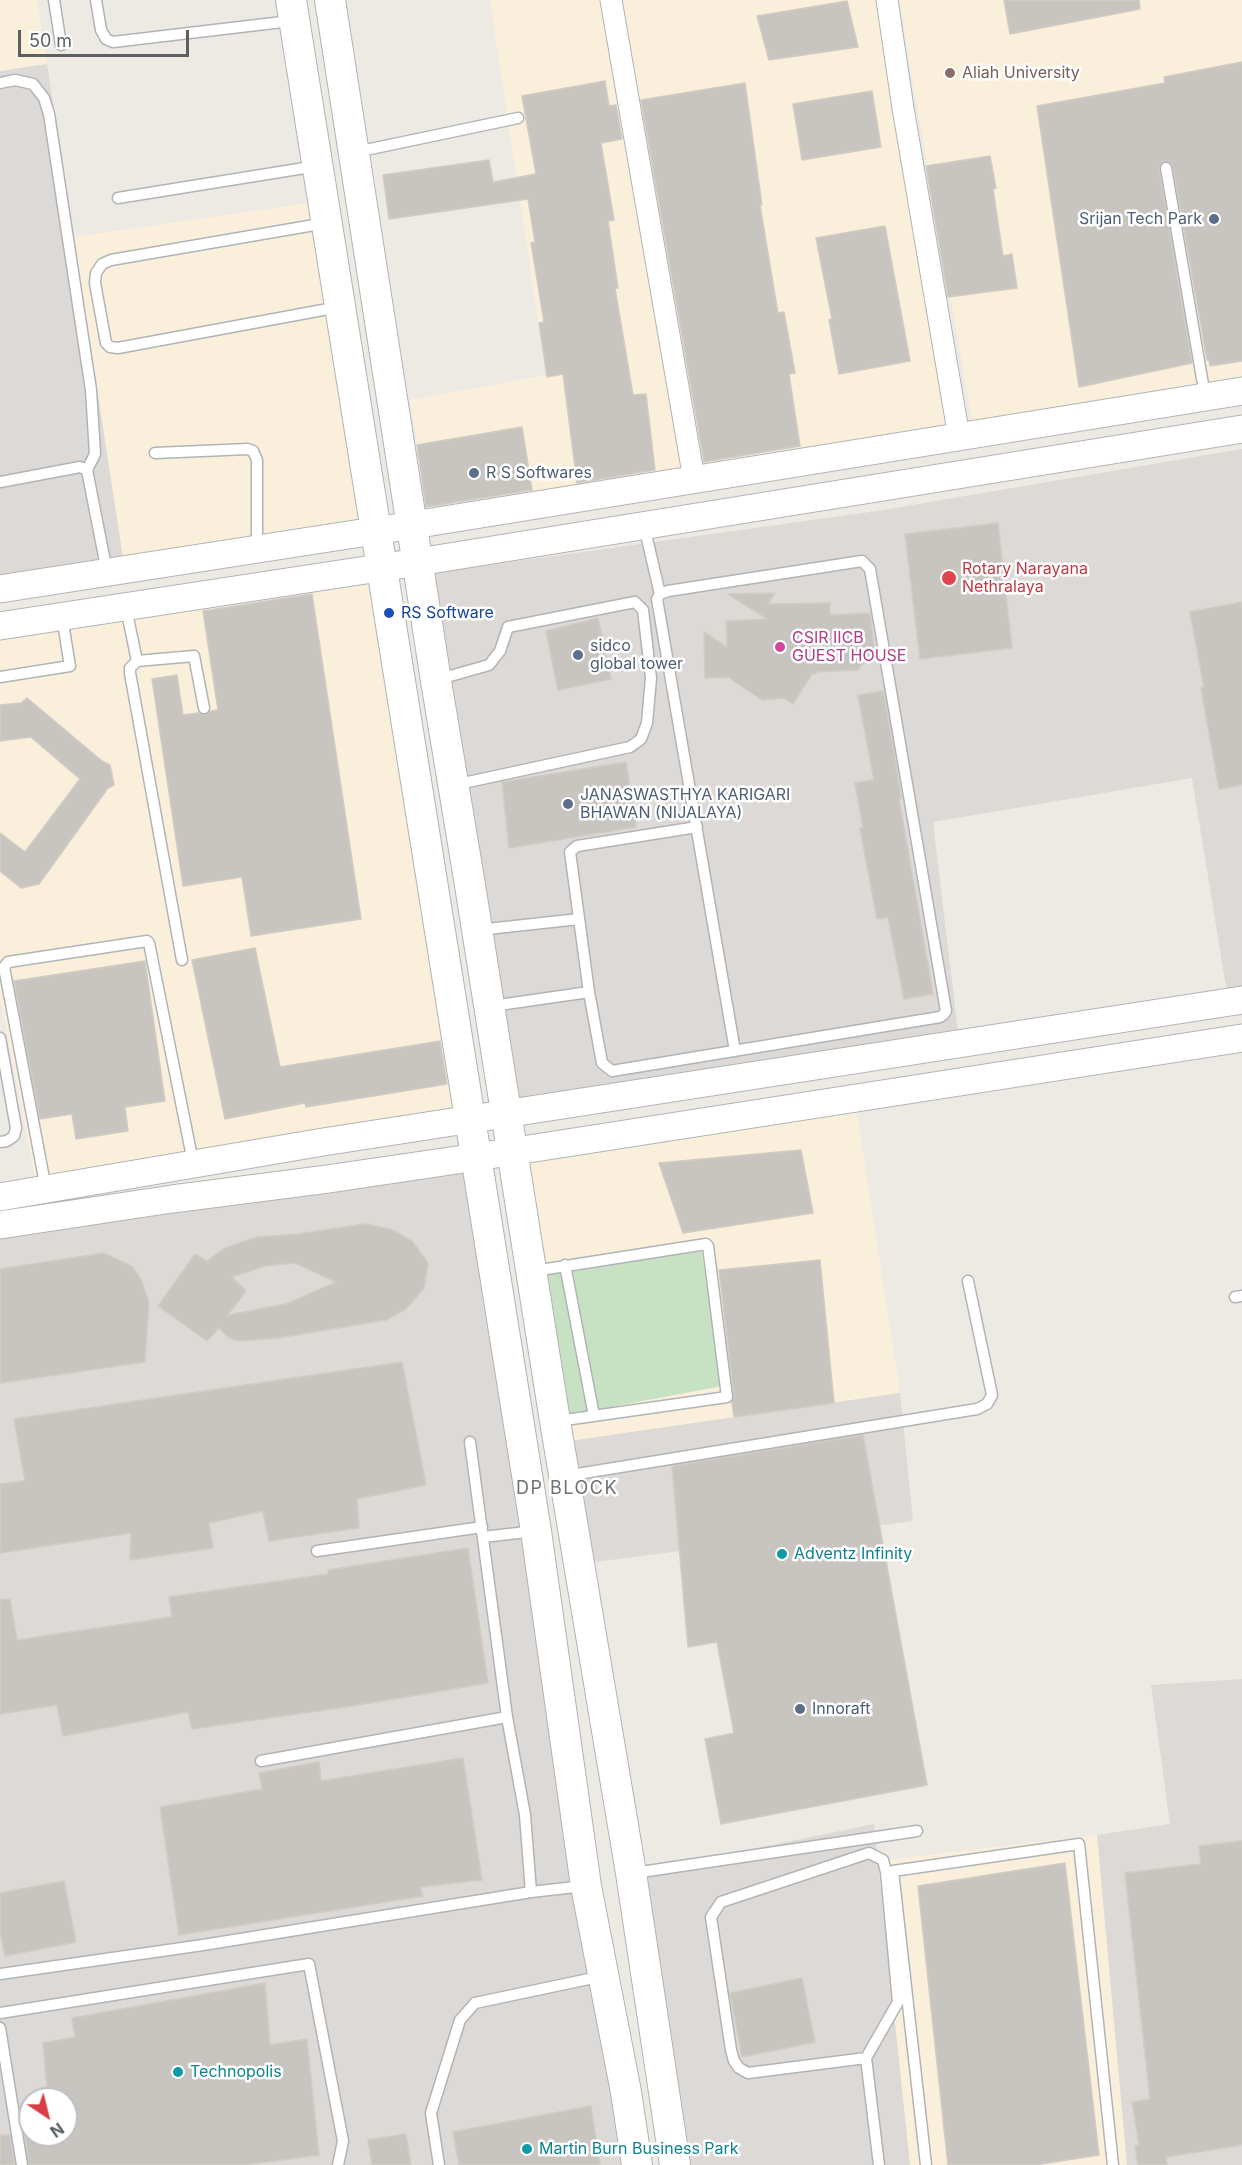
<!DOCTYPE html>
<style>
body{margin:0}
#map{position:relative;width:1242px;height:2165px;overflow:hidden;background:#edeae4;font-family:Inter,sans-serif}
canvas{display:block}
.north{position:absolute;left:18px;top:2087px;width:60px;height:60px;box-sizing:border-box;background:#fff;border:2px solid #bebfc1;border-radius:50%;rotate:145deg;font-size:16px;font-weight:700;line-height:24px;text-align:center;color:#5c6063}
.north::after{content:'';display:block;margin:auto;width:21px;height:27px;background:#d93e44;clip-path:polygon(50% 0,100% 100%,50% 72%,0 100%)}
.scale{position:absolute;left:18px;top:30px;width:171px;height:27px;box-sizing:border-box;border:3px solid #5c6063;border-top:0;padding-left:8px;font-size:18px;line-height:21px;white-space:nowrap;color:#5c6063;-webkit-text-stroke:4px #fff;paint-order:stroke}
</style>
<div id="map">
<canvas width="1242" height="2165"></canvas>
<div class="north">N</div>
<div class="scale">50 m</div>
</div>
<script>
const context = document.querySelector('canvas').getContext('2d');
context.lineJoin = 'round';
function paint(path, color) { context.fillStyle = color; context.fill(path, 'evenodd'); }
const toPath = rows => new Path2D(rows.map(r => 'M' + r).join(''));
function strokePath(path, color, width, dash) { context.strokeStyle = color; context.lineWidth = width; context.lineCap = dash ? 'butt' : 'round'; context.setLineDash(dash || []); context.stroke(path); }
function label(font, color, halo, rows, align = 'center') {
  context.font = font + ' Inter,sans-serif'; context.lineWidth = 5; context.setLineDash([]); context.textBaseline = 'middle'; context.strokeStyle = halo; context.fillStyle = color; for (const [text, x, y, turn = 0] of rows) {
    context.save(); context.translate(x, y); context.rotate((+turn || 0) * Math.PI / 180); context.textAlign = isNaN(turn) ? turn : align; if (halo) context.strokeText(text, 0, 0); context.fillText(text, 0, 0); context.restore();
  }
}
const commercial = toPath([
 [0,0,37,0,47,64,0,71],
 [490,0,882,0,947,426,429,512,410,400,546,375],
 [900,0,1242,0,1242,383,973,426,910,67],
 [308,203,364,523,123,558,74,237],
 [374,578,464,1115,35,1179,0,997,0,635],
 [856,1108,900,1393,563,1442,523,1161],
 [1097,1835,1127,2165,910,2165,876,1861]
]);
const industrial = toPath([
 [47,64,123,558,0,579,0,71],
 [1242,449,1242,991,1227,993,1192,778,933,822,958,1032,520,1099,432,573,877,511],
 [466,1167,628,2165,0,2165,0,1231],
 [30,2099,66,2099,66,2135,30,2135],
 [900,1393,913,1521,587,1563,563,1442],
 [1242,1679,1242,2165,1127,2165,1097,1835,1170,1824,1151,1685],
 [874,1824,910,2165,691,2165,646,1871]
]);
const green = toPath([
 [701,1248,722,1386,569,1415,548,1275]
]);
const building = toPath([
 [1004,0,1139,0,1140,9,1010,34,1004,0],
 [847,1,858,47,769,60,757,16,847,1],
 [1242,62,1242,361,1210,366,1209,360,1207,360,1173,167,1171,163,1165,161,1161,163,1159,169,1192,363,1079,387,1037,106,1165,83,1164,77,1242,62],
 [605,81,609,106,616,105,622,139,601,143,614,220,608,221,618,288,615,288,633,395,646,394,655,470,577,483,563,374,547,377,539,323,544,322,531,243,535,242,528,199,389,219,383,175,489,160,493,182,536,174,522,96,605,81],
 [745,83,762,205,760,205,778,313,784,312,795,373,789,374,800,446,704,462,641,100,745,83],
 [872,91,881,147,802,160,793,104,872,91],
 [990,156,996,188,993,189,1003,256,1012,254,1017,288,948,297,926,166,990,156],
 [885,226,910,361,839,374,829,320,832,319,816,238,885,226],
 [522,427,532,490,426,507,417,445,522,427],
 [998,523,1012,648,920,659,905,534,998,523],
 [775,593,768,604,830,603,830,615,870,613,874,649,858,670,816,672,816,674,812,674,793,704,784,698,762,700,728,677,705,678,704,632,727,647,726,621,767,619,728,594,775,593],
 [312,594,361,919,251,936,242,877,183,886,152,679,177,675,183,715,198,713,205,715,211,711,218,710,203,611,312,594],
 [1242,602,1242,785,1219,789,1201,688,1204,687,1190,612,1242,602],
 [598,618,611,679,558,690,546,631,598,618],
 [883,691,894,752,901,798,899,799,933,994,904,999,888,917,877,919,860,828,863,828,855,783,874,780,858,695,883,691],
 [27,698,102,761,110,765,114,785,108,788,39,884,21,888,0,871,0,833,25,852,80,779,31,737,0,741,0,705,21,703,27,698],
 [626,762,636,827,509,848,502,782,626,762],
 [255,948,280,1067,440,1041,447,1084,306,1107,305,1103,225,1119,192,960,255,948],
 [145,961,165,1101,125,1107,128,1131,76,1139,72,1114,40,1119,14,981,145,961],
 [801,1150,813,1213,683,1233,659,1163,801,1150],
 [365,1224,390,1229,412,1241,428,1263,424,1288,406,1309,386,1320,278,1338,239,1341,229,1338,219,1328,207,1341,158,1306,195,1254,207,1261,225,1248,257,1237,298,1234,365,1224],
 [295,1263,336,1282,286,1304,228,1315,246,1291,232,1277,265,1266,295,1263],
 [104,1253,133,1267,141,1280,149,1302,145,1362,0,1383,0,1269,104,1253],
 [820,1260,834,1403,734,1417,732,1403,734,1396,719,1270,820,1260],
 [402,1362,426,1485,357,1499,359,1528,269,1541,263,1511,209,1523,213,1548,130,1560,131,1533,0,1553,0,1484,25,1481,14,1419,402,1362],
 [863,1435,927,1785,721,1824,705,1739,734,1733,717,1642,688,1647,672,1466,863,1435],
 [468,1548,488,1683,346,1707,192,1729,188,1712,63,1736,57,1705,0,1714,0,1600,10,1599,17,1640,172,1617,169,1597,328,1574,328,1570,468,1548],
 [463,1758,482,1880,420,1887,423,1896,179,1935,160,1807,262,1789,259,1773,319,1762,321,1781,463,1758],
 [1242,1841,1242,2145,1166,2157,1167,2165,1138,2165,1135,2146,1139,2145,1132,2102,1150,2099,1125,1873,1201,1864,1199,1846,1242,1841],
 [1065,1863,1099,2155,1035,2165,948,2165,918,1886,1065,1863],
 [64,1881,76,1942,5,1956,0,1930,0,1893,64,1881],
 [802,1978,815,2042,742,2057,730,1993,802,1978],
 [265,1983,270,2045,307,2039,319,2155,244,2165,29,2165,25,2135,66,2135,66,2099,48,2099,43,2043,75,2037,72,2018,265,1983],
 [591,2106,600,2165,459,2165,453,2132,591,2106],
 [406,2134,411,2165,372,2165,368,2140,406,2134],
 [0,2135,10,2135,14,2165,0,2165,0,2135]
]);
const service = toPath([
 [54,0,61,45],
 [96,0,101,30,106,39,113,42,291,21],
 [0,83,15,80,33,84,44,98,49,114,91,390,95,454,87,470],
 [356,152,518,118],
 [1166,168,1205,396],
 [118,198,317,166],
 [326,223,111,260,102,264,96,273,95,283,106,343,110,347,118,348,339,307],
 [155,453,248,449,253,451,257,460,257,549],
 [0,482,80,467,87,470,107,572],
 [644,526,660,594],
 [126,608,137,661,194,656,204,708],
 [137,661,130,668,130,673,182,960],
 [0,677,70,666,62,617],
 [436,680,489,665,500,651,508,627,635,602,643,610,651,678,647,723,641,739,630,747,454,785],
 [478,930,579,919],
 [589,992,570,852,577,846,697,827],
 [492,1006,589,992,602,1063,612,1071,940,1017,944,1014,946,1011,870,569,862,561,668,591,660,594,657,599,735,1051],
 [0,1038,16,1128,14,1136,7,1141,0,1142],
 [46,1189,4,967,8,962,147,941,149,943,193,1162],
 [565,1265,594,1416],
 [534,1271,706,1244,708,1246,727,1397,558,1421],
 [1235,1297,1242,1296],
 [565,1476,977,1409,987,1404,992,1395,968,1281],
 [483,1537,535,1531],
 [317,1551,482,1527],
 [261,1761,507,1717],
 [634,1873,917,1831],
 [531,1892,584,1886],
 [0,1974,203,1945,531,1892,525,1815,507,1717,470,1442],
 [0,2013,309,1964,343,2141,338,2165],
 [0,2028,22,2165],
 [866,2058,748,2073,739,2068,734,2061,731,2050,711,1917,721,1902,869,1853,883,1860,886,1872,898,2002,866,2058,879,2165],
 [439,2165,431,2113,460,2020,475,2003,603,1976],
 [926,2165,893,1871,1079,1844,1113,2165]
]);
const minor = toPath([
 [611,0,694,479],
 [887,0,903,108,959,437]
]);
const tertiary = toPath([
 [0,589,413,525,1242,391],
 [0,626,418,562,1242,429],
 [0,1197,323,1142,1242,1000],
 [0,1225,172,1199,328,1179,477,1157,1242,1038]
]);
const secondary = toPath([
 [291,0,536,1531,586,1886,626,2092,637,2165],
 [330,0,436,681,469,879,555,1421,631,1873,675,2165]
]);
const markers = [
 [950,73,6,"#8d6e63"],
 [1214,219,6,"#5c6f8a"],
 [474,473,6,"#5c6f8a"],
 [949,578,8,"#e0444e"],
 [389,613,6,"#1a4fb4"],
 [780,647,6,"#d1479c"],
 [578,655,6,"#5c6f8a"],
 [568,804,6,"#5c6f8a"],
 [782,1554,6,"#0f9aa8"],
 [800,1709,6,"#5c6f8a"],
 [178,2072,6,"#0f9aa8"],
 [527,2149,6,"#0f9aa8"]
];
const educationNames = [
 ["Aliah University",962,73]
];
const serviceNames = [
 ["Srijan Tech Park",1202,219,"right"],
 ["R S Softwares",486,473],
 ["sidco",590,646],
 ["global tower",590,664],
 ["JANASWASTHYA KARIGARI",580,795],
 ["BHAWAN (NIJALAYA)",580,813],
 ["Innoraft",812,1709]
];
const healthNames = [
 ["Rotary Narayana",962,569],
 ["Nethralaya",962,587]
];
const transitNames = [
 ["RS Software",401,613]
];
const hotelNames = [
 ["CSIR IICB",792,638],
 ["GUEST HOUSE",792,656]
];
const cultureNames = [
 ["Adventz Infinity",794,1554],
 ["Technopolis",190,2072],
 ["Martin Burn Business Park",539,2149]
];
const neighbourhoodNames = [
 ["DP BLOCK",567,1489]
];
paint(commercial, '#faefdb');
paint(industrial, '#dcd9d6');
paint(green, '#c6e2c2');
paint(building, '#c8c5c0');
strokePath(building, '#d1cbc3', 1.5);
strokePath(service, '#b1b4b7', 13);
strokePath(minor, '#b1b4b7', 23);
strokePath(tertiary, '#b1b4b7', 29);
strokePath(secondary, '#b0b4b7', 32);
strokePath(service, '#fff', 10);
strokePath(minor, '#fff', 21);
strokePath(tertiary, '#fff', 27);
strokePath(secondary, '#fff', 30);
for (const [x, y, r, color] of markers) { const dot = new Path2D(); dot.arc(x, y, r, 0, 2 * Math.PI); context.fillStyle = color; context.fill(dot); strokePath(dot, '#fff', 2); }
label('16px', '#785e54', '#fff', educationNames, 'left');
label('16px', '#4e5e75', '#fff', serviceNames, 'left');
label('16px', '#be3a42', '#fff', healthNames, 'left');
label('16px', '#164399', '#fff', transitNames, 'left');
label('16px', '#b23c85', '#fff', hotelNames, 'left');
label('16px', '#0d838f', '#fff', cultureNames, 'left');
context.letterSpacing = '1.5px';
label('18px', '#6d7275', '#fff', neighbourhoodNames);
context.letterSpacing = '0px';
</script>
